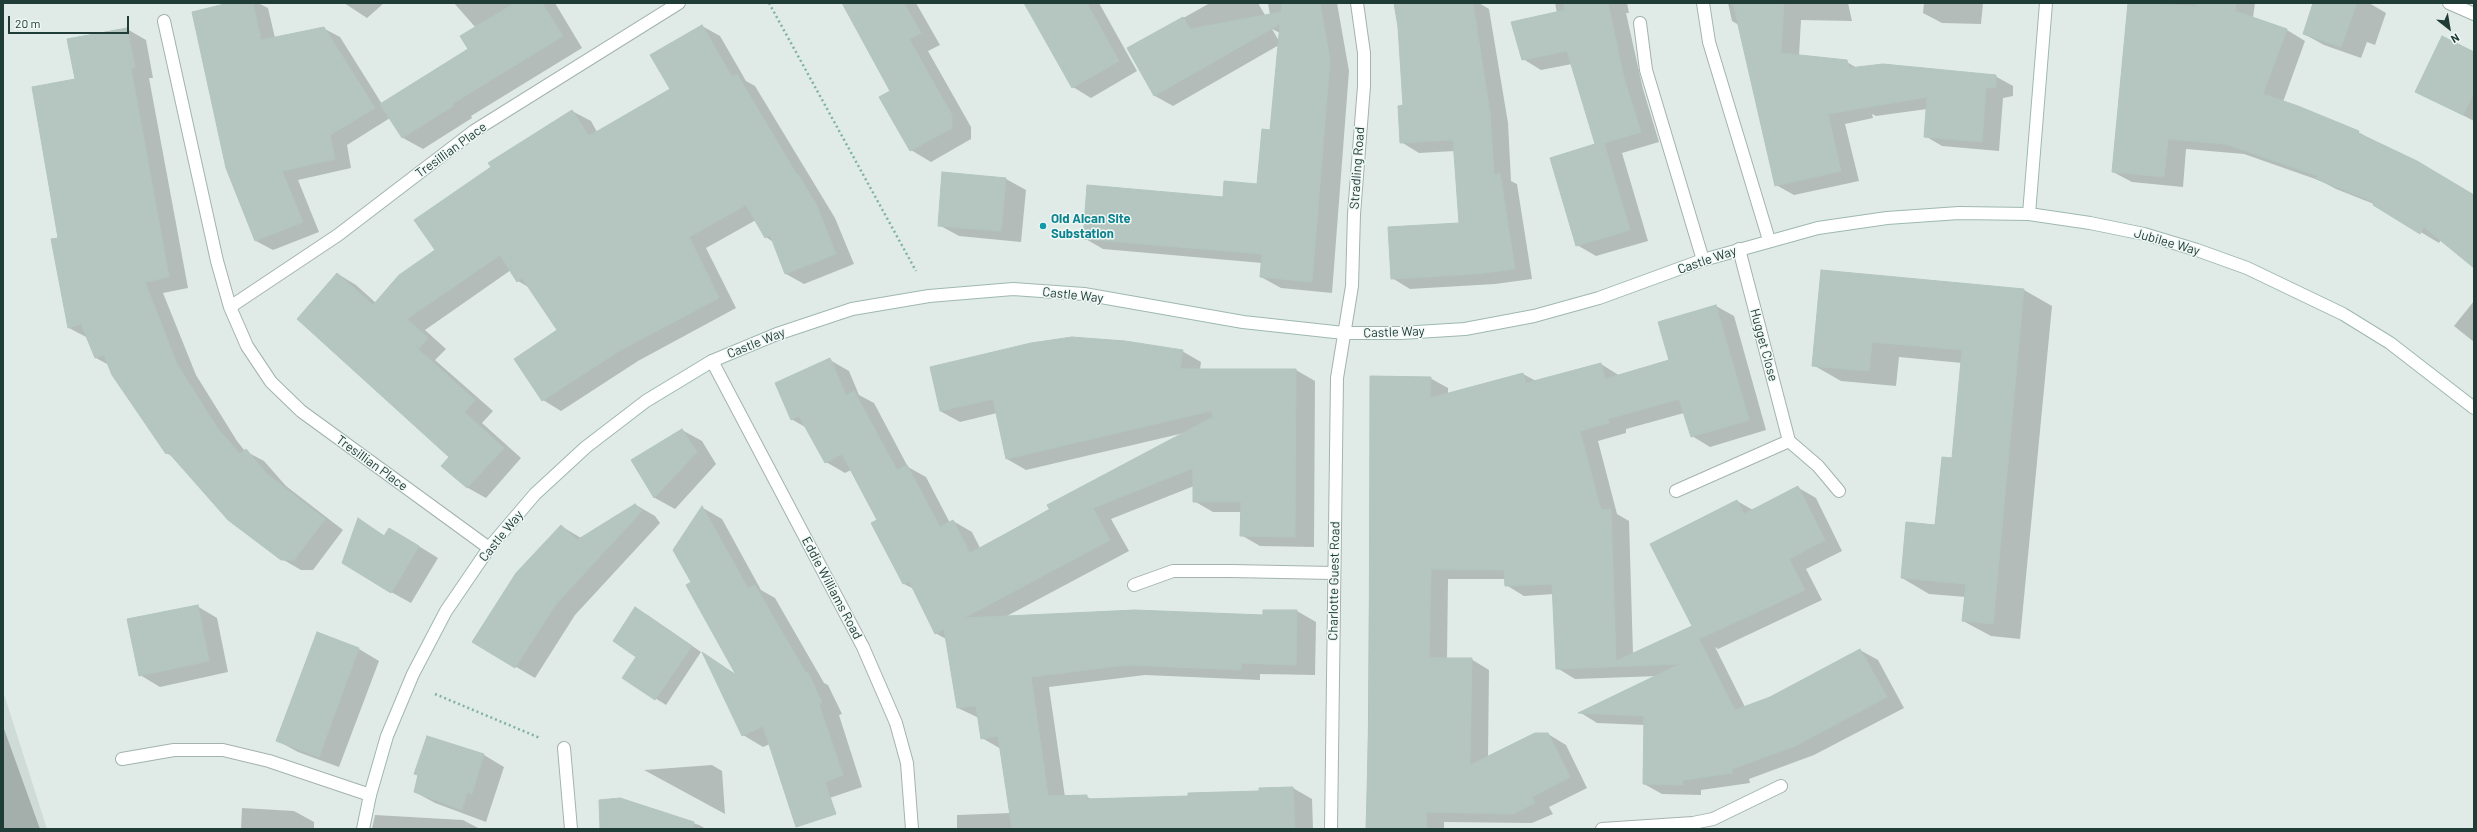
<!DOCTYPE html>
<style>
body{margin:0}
#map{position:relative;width:2477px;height:832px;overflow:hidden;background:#e0ebe7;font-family:Barlow,sans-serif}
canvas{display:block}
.frame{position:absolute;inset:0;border:4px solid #203c37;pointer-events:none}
.north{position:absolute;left:2429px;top:8px;width:40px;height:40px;-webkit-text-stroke:3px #f0f8f5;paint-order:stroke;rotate:149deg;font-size:11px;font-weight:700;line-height:16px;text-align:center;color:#203c37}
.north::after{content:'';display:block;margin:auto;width:14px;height:18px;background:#203c37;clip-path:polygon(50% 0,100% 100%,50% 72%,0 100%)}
.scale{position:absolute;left:8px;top:16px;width:121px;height:18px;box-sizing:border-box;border:2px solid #203c37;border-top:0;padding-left:5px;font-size:12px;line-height:14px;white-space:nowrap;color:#203c37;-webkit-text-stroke:3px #f0f8f5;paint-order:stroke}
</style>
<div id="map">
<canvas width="2477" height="832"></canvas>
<div class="frame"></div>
<div class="north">N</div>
<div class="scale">20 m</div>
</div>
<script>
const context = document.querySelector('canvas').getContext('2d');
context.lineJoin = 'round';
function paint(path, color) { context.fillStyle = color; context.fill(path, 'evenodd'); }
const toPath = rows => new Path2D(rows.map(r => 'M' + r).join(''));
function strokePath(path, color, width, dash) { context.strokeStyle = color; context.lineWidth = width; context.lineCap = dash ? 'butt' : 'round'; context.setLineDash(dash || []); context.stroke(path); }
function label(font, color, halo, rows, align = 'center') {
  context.font = font + ' Barlow,sans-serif'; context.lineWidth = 3; context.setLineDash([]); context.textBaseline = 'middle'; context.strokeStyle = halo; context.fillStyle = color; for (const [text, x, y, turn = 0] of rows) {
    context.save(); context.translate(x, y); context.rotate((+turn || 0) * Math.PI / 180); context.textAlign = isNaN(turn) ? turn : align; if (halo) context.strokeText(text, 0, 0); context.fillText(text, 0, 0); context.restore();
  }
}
const built = toPath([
 [3,691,47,829,3,829]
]);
const shadow = toPath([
 [234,3,258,3,268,8,275,38,323,28,340,37,382,104,469,49,476,28,454,3,555,3,582,48,471,116,472,118,423,149,403,138,390,118,347,145,351,168,298,180,319,232,273,250,256,241,227,168],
 [344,3,384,3,367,18],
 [845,3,916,3,940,45,928,51,971,127,971,139,931,162,911,150,892,92],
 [1026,3,1099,3,1137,71,1091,98,1073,87],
 [1210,3,1258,3,1272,27,1268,3,1337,3,1349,71,1332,293,1281,288,1261,277,1262,263,1103,249,1084,238,1224,198,1258,185,1271,131,1279,45,1173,106,1155,96,1128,49],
 [1272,29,1280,33,1279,41],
 [1395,3,1479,3,1489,9,1508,123,1511,181,1517,184,1532,279,1495,284,1410,289,1392,278,1460,224,1455,151,1419,153,1401,142,1404,106,1399,27],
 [1555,3,1627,3,1629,13,1626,13,1643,89,1659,142,1622,153,1648,241,1596,256,1577,245,1596,145,1572,64,1541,70,1523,59,1557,13],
 [1728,3,1848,3,1852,21,1801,20,1799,56,1845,61,1862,71,1995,76,2013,86,2013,96,2003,98,1999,151,1942,146,1925,136,1927,109,1876,116,1872,114,1873,118,1845,124,1859,181,1794,195,1776,185,1739,25,1732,21],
 [1924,3,1983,3,1981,24,1942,23,1923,13],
 [2129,3,2255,3,2253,18,2287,30,2305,41,2283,102,2358,132,2474,196,2474,267,2441,240,2439,243,2374,204,2336,189,2321,181,2244,154,2186,149,2183,187,2132,182,2113,172],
 [2314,3,2369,3,2386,13,2375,45,2367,42,2361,58,2324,45,2304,34],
 [702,26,720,36,746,81,755,86,835,218,854,264,804,284,786,274,773,242,766,237,756,220,706,248,736,308,638,361,561,411,543,400,558,330,530,288,518,281,511,270,425,330,446,349,435,360,493,411,482,423,521,458,486,498,468,488,443,465,450,457,338,274,356,285,376,303,437,251,572,111,591,121,597,132,671,89],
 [127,29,146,40,153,78,149,78,188,288,163,293,196,375,237,441,245,451,264,461,286,486,343,530,313,570,301,570,282,559,174,457,166,453,109,365,96,358,88,338,69,328,59,239,76,80],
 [2474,53,2474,121,2416,91],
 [943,173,1006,179,1026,190,1021,242,959,236,939,225],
 [1822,271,2024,290,2052,306,2020,639,1991,636,1963,621,1966,597,1929,594,1902,578,1936,526,1953,459,1962,363,1899,357,1896,386,1841,381,1813,365],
 [2474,301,2474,342,2454,326],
 [1716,306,1734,316,1766,430,1710,447,1692,436,1684,413,1626,429,1626,433,1598,441,1617,514,1629,521,1633,654,1693,626,1737,501,1753,510,1797,487,1816,498,1842,551,1806,569,1822,600,1718,649,1715,647,1745,707,1771,698,1860,650,1878,660,1904,708,1814,755,1749,779,1750,783,1701,790,1701,795,1662,794,1644,784,1645,725,1597,723,1581,713,1659,676,1575,679,1557,668,1554,594,1524,596,1506,585,1506,579,1448,579,1447,659,1471,659,1489,670,1488,757,1548,734,1566,745,1587,788,1549,807,1553,814,1532,823,1444,822,1444,829,1367,829,1371,377,1430,378,1448,388,1448,394,1523,374,1536,381,1601,364,1620,376,1670,361],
 [1182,351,1201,362,1200,370,1296,370,1315,381,1314,547,1260,546,1241,535,1241,512,1213,512,1194,501,1194,486,1111,519,1129,551,1005,617,1264,616,1297,611,1316,622,1315,675,1260,674,1260,680,1145,675,1049,687,1065,797,1086,796,1092,800,1189,797,1293,788,1312,799,1313,829,957,829,957,815,1011,813,1001,749,982,738,979,718,958,708,946,639,935,633,914,589,904,584,872,524,878,520,851,470,845,473,826,462,807,428,791,419,830,360,849,371,859,395,874,403,908,467,926,477,950,523,953,521,972,532,980,548,1184,433,1026,470,1007,459,997,413,960,422,940,411],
 [682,430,702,441,716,464,675,509,655,498,632,461],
 [636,505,655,516,660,523,575,615,535,678,474,642,561,526,581,538],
 [703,508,722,519,761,590,775,598,824,683,828,685,842,714,839,715,862,787,806,806,770,744,763,747,743,735,704,655,737,675,692,582],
 [358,519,385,536,409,540,438,558,411,603,391,592],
 [197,606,217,618,228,672,160,687,140,675],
 [646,614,701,652,666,705,623,678,637,657],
 [318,633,359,649,379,661,339,767,298,752,278,741],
 [3,726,40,829,3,829],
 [427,737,484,755,504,767,486,822,435,803,415,792,419,776,415,774],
 [712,765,722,771,725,814,644,770],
 [619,799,699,825,706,829,601,829],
 [242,808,294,811,314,822,314,829,241,829],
 [375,815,463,820,480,829,372,829]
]);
const building = toPath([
 [229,3,253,3,261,40,324,27,375,108,330,135,335,159,282,171,303,222,255,241,226,168,192,12,229,3],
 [515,3,542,3,563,36,452,104,453,106,402,138,380,104,468,49,460,36,515,3],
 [842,3,904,3,921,33,909,39,952,115,952,128,910,151,879,97,890,91,842,3],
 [1024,3,1087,3,1119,61,1072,88,1024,3],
 [1282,3,1320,3,1330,60,1312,282,1260,277,1262,254,1083,239,1087,185,1223,197,1224,181,1257,184,1262,129,1270,130,1280,24,1154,96,1127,48,1183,17,1190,29,1281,12,1282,3],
 [1394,3,1473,3,1490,113,1494,175,1500,173,1515,269,1476,274,1391,279,1388,227,1459,223,1453,140,1400,143,1398,106,1403,105,1398,27,1394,3],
 [1563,3,1608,3,1624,78,1641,132,1604,143,1630,230,1576,246,1550,158,1595,144,1567,51,1522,60,1511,22,1565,10,1563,3],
 [1733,3,1784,3,1781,53,1847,60,1849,68,1883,64,1996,75,1996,87,1986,88,1982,142,1924,137,1927,97,1828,114,1841,171,1775,186,1733,3],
 [2128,3,2196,6,2197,3,2236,3,2235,11,2287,29,2263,94,2298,106,2359,131,2358,133,2417,161,2474,195,2474,268,2424,227,2420,234,2373,205,2374,202,2316,179,2318,176,2225,144,2168,139,2164,177,2112,172,2128,3],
 [2313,3,2357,3,2341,47,2303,34,2313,3],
 [702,25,732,77,737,74,797,175,798,174,817,206,836,254,785,274,770,235,765,238,746,205,689,237,719,298,619,351,542,401,514,359,557,330,522,278,517,282,500,255,407,319,428,338,418,349,475,400,464,412,504,448,467,488,441,466,449,457,297,319,337,273,373,305,399,275,435,250,414,220,491,167,488,163,572,110,589,136,670,89,650,55,702,25],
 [127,28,135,67,131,68,169,277,145,282,177,364,218,429,240,454,246,449,267,474,325,519,294,560,281,560,228,520,168,452,166,454,112,375,104,355,95,358,81,324,68,328,51,239,58,238,32,87,75,79,67,39,127,28],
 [2442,36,2474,52,2474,93,2463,115,2415,92,2442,36],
 [942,172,1006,178,1001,231,938,226,942,172],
 [1821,270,2024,289,1993,624,1962,621,1966,584,1901,578,1906,522,1935,525,1942,457,1952,458,1962,350,1872,342,1869,371,1812,366,1821,270],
 [1716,305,1749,420,1691,437,1679,399,1608,419,1609,423,1580,431,1601,510,1611,509,1616,661,1692,626,1650,544,1737,500,1744,514,1798,486,1825,540,1789,559,1805,590,1699,639,1697,635,1735,710,1770,697,1860,649,1887,697,1795,746,1732,769,1732,773,1683,780,1683,785,1643,784,1644,716,1578,713,1680,664,1556,669,1552,584,1505,586,1504,570,1431,569,1429,658,1472,658,1470,765,1535,733,1548,733,1570,777,1532,797,1535,803,1513,814,1426,812,1427,829,1366,829,1369,716,1370,376,1431,377,1430,398,1523,373,1526,383,1601,363,1605,379,1669,360,1658,322,1716,305],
 [1072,337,1125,341,1183,350,1180,369,1296,369,1295,537,1240,536,1241,502,1193,502,1193,468,1093,508,1110,540,964,618,1135,610,1263,615,1263,610,1297,610,1296,665,1241,663,1241,670,1126,665,1031,677,1048,796,1087,795,1087,799,1188,796,1188,793,1259,791,1259,788,1293,787,1295,829,1012,829,998,736,981,739,976,706,957,708,944,629,935,634,909,581,903,584,871,523,877,520,842,454,825,463,799,416,791,420,775,383,830,358,846,395,854,391,897,470,907,465,940,527,953,520,970,553,1050,510,1047,505,1213,417,1211,411,1006,459,993,399,940,411,930,367,1031,343,1072,337],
 [682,429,697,452,654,498,631,460,682,429],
 [635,504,642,511,556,604,515,668,472,642,516,573,561,525,577,540,635,504],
 [702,506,748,588,755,585,806,673,808,673,822,702,819,704,843,775,825,782,836,814,796,827,763,726,742,736,702,652,736,675,686,585,691,582,673,550,702,506],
 [358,518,384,536,389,528,419,546,391,593,342,563,358,518],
 [198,605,209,661,139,676,127,619,198,605],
 [635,607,692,646,655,700,622,678,636,657,613,641,635,607],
 [317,632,359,648,319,757,276,741,317,632],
 [427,736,484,754,472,794,467,792,462,810,414,792,418,775,414,774,427,736],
 [620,798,694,822,693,829,600,829,599,800,620,798]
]);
const path = toPath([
 [769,3,916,271],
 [435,694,540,738]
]);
const lane = toPath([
 [1703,3,1709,42,1769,240],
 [1640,23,1646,70,1703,260],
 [1134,585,1173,571,1231,571],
 [564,748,571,829]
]);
const street = toPath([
 [2449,3,2474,14],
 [164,21,217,261,230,307,247,346,271,382,301,411,489,548],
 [1739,249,1789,441,1818,466,1839,491],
 [230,307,338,235,474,131,679,3],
 [712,361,863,647,896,723,907,763,912,829],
 [1676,491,1789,441],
 [1231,571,1333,573],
 [122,759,174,750,223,750,269,761,370,795],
 [1331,829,1337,378,1352,286,1354,214,1364,86,1364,53,1357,3],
 [1602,829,1693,823,1713,819,1781,786]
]);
const secondary = toPath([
 [2029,214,2046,3],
 [363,829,370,795,387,736,413,674,446,611,489,548,535,494,586,447,646,401,712,361,777,334,852,309,929,296,1013,289,1084,294,1243,322,1344,333,1401,333,1465,329,1534,316,1599,298,1703,260,1818,228,1887,218,1959,213,2029,214,2090,223,2144,234,2197,250,2247,268,2343,314,2390,343,2474,408]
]);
const markers = [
 [1043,226,4,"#0f9aa8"]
];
const streetNames = [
 ["Tresillian Place",451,150,-36],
 ["Stradling Road",1357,168,-86],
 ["Jubilee Way",2167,242,16],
 ["Castle Way",1707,260,-19],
 ["Castle Way",1073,295,6],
 ["Castle Way",1394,332,-2],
 ["Castle Way",756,343,-22],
 ["Hugget Close",1764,345,75],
 ["Tresillian Place",372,463,36],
 ["Castle Way",501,536,-51],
 ["Charlotte Guest Road",1334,581,-89],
 ["Eddie Williams Road",832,588,62]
];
const cultureNames = [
 ["Old Alcan Site",1051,219],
 ["Substation",1051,234]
];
paint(built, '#cedbd6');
paint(shadow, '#0003');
paint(building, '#b5c6c1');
strokePath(building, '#b2c5bf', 1);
strokePath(lane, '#a3b3af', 14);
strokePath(street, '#a3b3af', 14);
strokePath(secondary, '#9eb8b1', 14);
strokePath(path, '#7fb1a5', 2.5, [2, 3]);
strokePath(lane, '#fff', 12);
strokePath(street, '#fff', 12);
strokePath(secondary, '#fff', 12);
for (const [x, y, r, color] of markers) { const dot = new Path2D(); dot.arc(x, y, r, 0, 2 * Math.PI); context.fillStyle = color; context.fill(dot); strokePath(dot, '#f0f8f5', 1.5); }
label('13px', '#203c37', '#f0f8f5', streetNames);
label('bold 13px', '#0d838f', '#f0f8f5', cultureNames, 'left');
</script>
